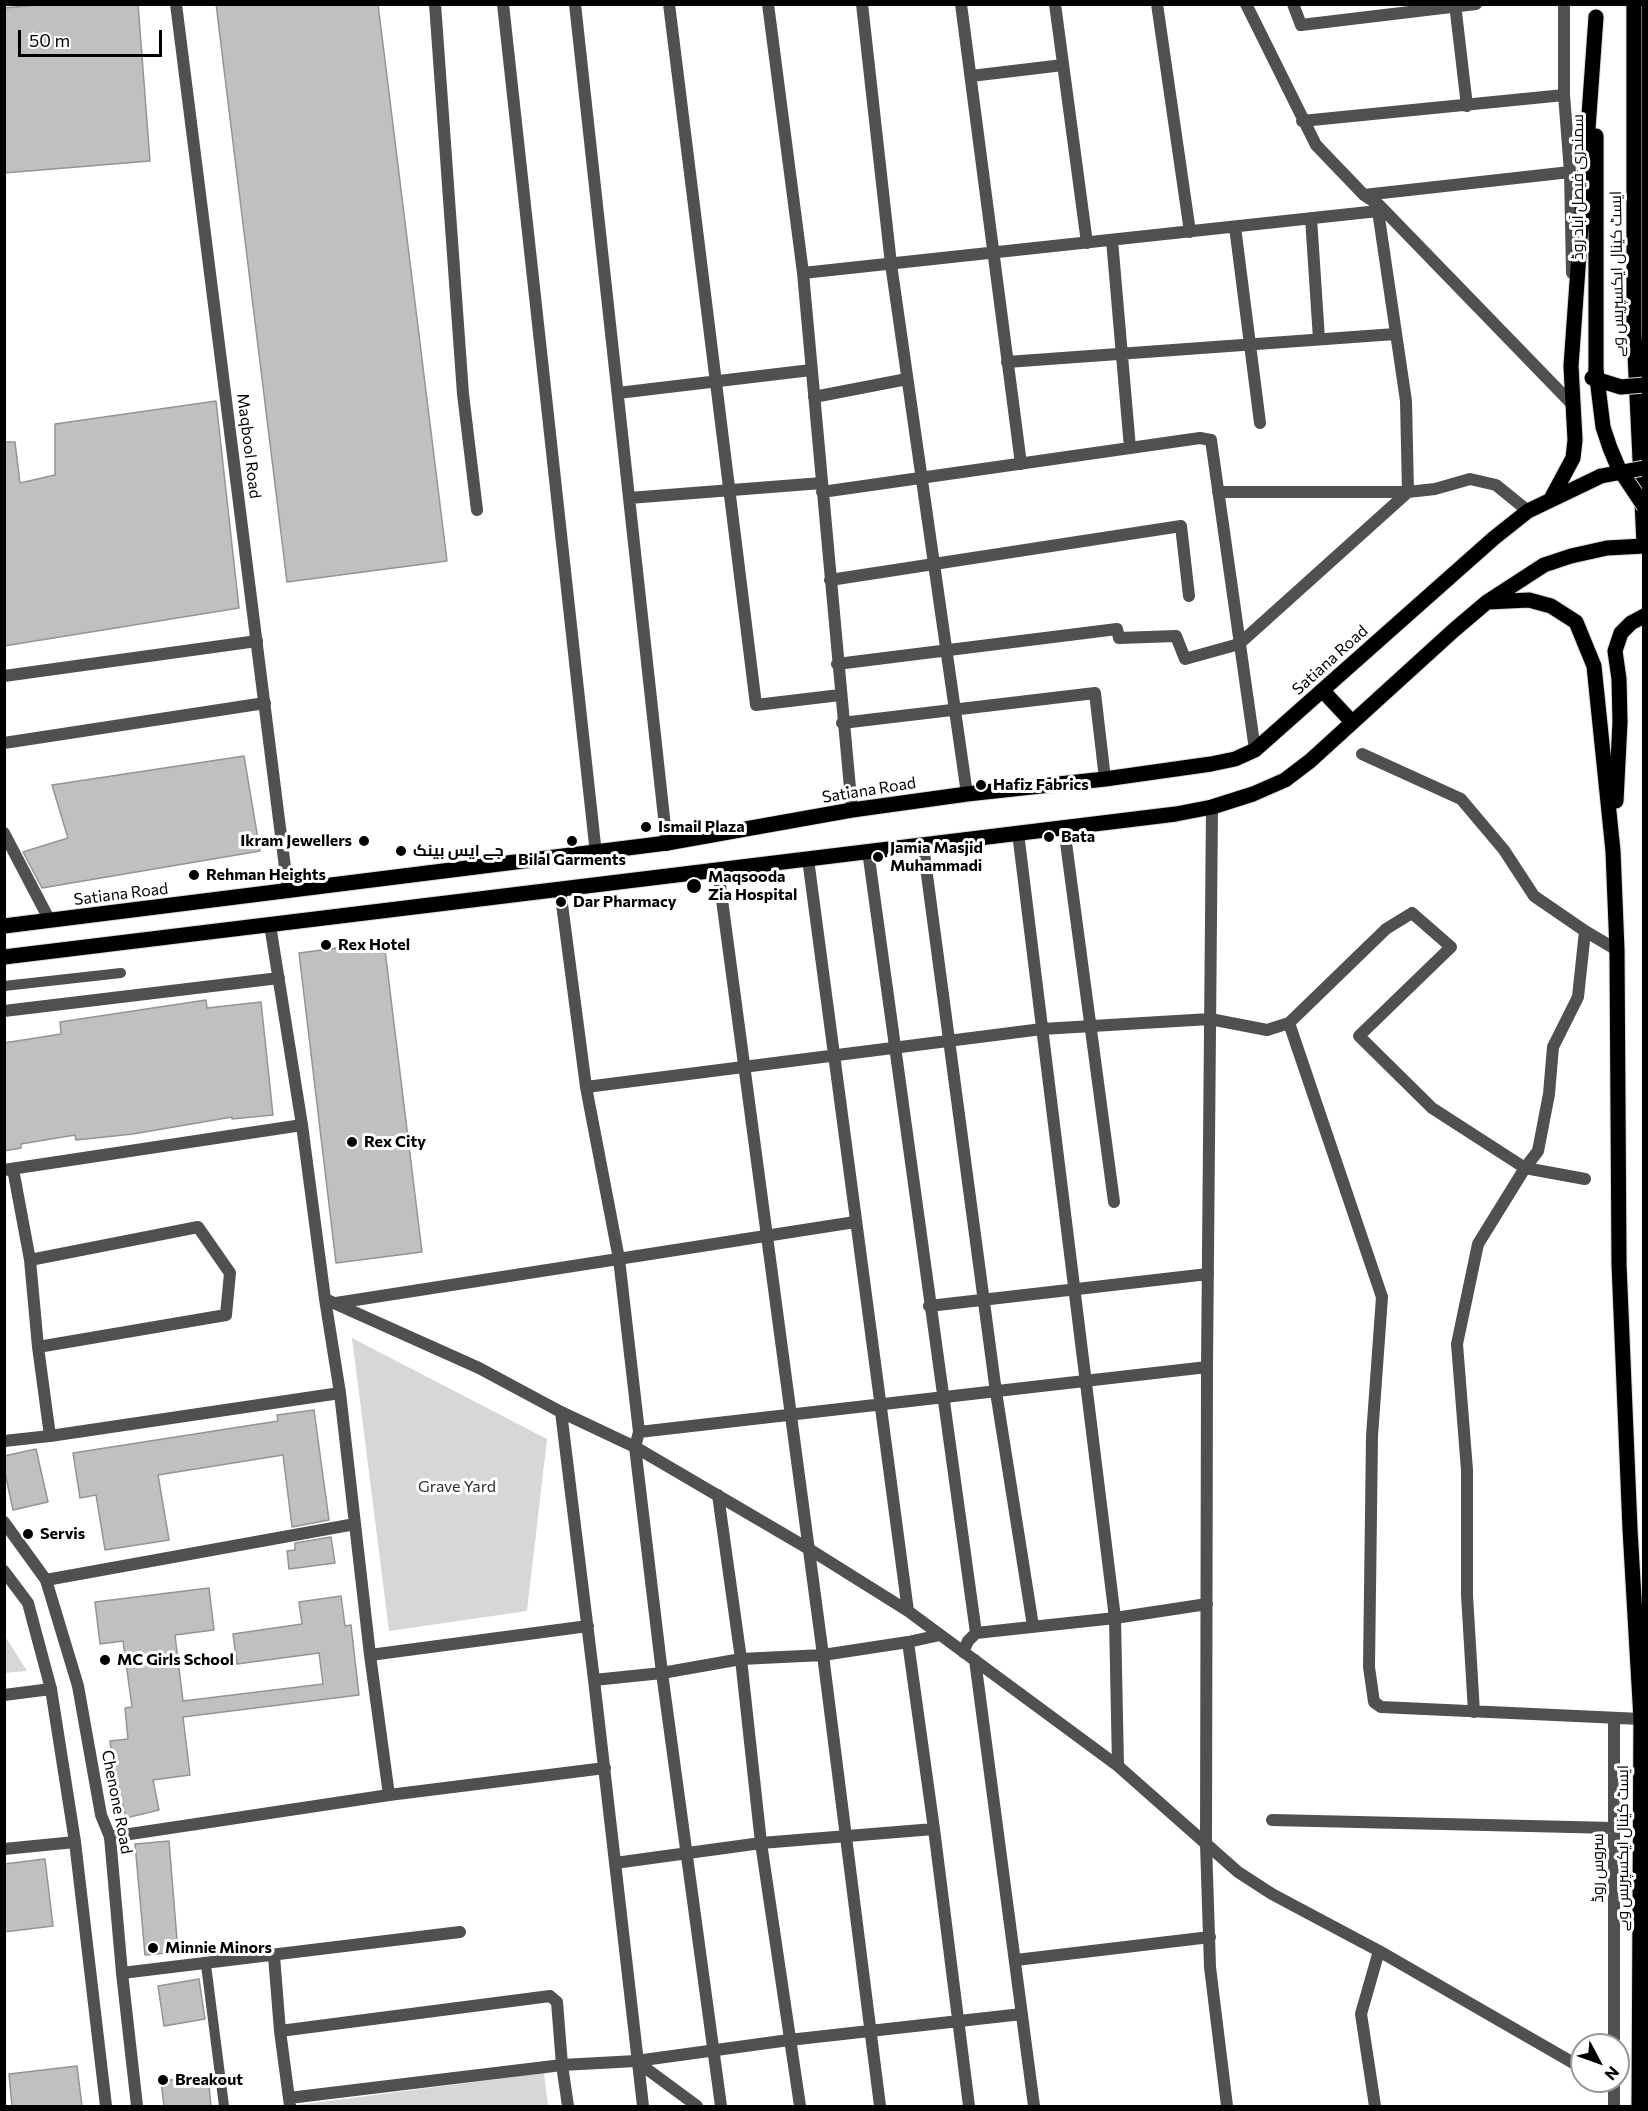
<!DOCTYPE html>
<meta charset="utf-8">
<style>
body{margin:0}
#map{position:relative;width:1648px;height:2111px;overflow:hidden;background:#fff;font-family:Commissioner,sans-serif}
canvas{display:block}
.frame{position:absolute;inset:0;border:6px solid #000;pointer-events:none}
.north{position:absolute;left:1570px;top:2033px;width:60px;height:60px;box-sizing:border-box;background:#fff;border:2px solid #999;border-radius:50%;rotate:131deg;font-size:16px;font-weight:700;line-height:24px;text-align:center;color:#000}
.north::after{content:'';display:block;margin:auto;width:21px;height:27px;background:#000;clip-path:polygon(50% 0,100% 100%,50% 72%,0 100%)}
.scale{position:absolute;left:18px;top:30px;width:144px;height:27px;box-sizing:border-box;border:3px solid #000;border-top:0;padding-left:8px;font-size:18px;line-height:21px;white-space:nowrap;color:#000;-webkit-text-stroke:4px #fff;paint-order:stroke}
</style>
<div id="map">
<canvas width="1648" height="2111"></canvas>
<div class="frame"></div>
<div class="north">N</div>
<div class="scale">50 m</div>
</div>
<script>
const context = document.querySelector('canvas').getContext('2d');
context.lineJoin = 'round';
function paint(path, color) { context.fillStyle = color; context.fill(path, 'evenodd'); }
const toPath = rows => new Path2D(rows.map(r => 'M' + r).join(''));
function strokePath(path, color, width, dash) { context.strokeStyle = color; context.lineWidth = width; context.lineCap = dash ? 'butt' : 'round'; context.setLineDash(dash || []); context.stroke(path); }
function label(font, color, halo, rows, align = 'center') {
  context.font = font + ' Commissioner,Cairo,sans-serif'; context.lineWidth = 6; context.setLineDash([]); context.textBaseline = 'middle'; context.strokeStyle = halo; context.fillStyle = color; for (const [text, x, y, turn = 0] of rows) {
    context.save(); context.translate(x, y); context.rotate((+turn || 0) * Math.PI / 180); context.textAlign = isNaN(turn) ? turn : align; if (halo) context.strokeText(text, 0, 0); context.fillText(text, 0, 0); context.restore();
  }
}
const green = toPath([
 [352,1338,547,1439,527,1611,389,1631],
 [5,1636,27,1671,5,1673],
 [544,2073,548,2106,290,2106]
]);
const building = toPath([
 [49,4,138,4,150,161,4,173,4,8,49,4],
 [216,4,378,4,447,561,287,582,216,4],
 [216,401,239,608,4,646,4,442,15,442,20,483,55,475,55,424,216,401],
 [244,756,260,851,42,888,23,852,68,838,52,785,244,756],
 [384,942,422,1252,336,1263,299,953,384,942],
 [206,1000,207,1008,261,1002,273,1115,232,1119,232,1117,133,1134,76,1140,75,1135,21,1144,21,1148,4,1151,4,1043,61,1034,60,1022,206,1000],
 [314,1410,329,1520,292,1527,283,1455,158,1475,169,1540,105,1550,96,1495,80,1498,73,1453,278,1421,277,1415,314,1410],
 [36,1449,48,1502,13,1510,4,1468,4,1456,36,1449],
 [331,1537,335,1563,289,1569,287,1551,295,1550,295,1543,331,1537],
 [209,1588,214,1630,175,1635,183,1701,323,1684,319,1653,237,1664,233,1634,302,1624,299,1602,341,1596,345,1626,351,1625,359,1695,183,1717,190,1775,153,1780,159,1810,126,1818,118,1784,115,1784,110,1741,128,1739,125,1708,132,1707,123,1641,100,1644,95,1602,209,1588],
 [169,1841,178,1952,145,1955,135,1844,169,1841],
 [45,1859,53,1926,4,1932,4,1864,45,1859],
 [199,1979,205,2019,164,2026,158,1986,199,1979],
 [77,2066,82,2106,12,2106,9,2074,77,2066],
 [208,2076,211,2106,164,2106,161,2081,208,2076]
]);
const service = toPath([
 [4,986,121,973],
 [206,1965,224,2106]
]);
const minor = toPath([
 [435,4,463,394,477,510],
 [503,4,596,854],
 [575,4,667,845],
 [669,4,756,705,840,695],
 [768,4,803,273,852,810],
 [862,4,891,264,967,794],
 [961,4,1021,464],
 [1055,4,1087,243],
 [1157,4,1190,232],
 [1246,4,1316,145,1364,195,1379,205],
 [1293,4,1301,25,1476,4],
 [1455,4,1467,106],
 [1564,4,1564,95,1570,172,1572,273],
 [971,76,1063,65],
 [1302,121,1564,95],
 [1364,195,1570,172],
 [1311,218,1319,339],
 [1235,227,1260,423],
 [1112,240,1130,448],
 [803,273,1378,211,1379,205,1572,404],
 [1007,362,1395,334],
 [618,393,811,370],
 [814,397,907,379],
 [822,492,1200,438,1211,440,1255,750],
 [1218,492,1408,492,1435,489,1470,479,1496,485,1528,511],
 [629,498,822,483],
 [830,580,1181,526,1189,596],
 [837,664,1117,629,1119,638,1176,636,1185,659,1239,644,1408,492,1406,401,1378,211],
 [4,676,257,641],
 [842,723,1095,693,1105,779],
 [4,743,265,703],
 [1362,754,1461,799,1504,850,1534,896,1585,931,1617,950],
 [1212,807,1207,1367,1206,1844,1210,1967,1227,2106],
 [1064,828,1114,1202],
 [1018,833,1115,1618,1118,1766],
 [923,845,996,1392,1033,1626],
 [868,851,976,1633],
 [808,859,908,1611],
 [718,870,823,1655,880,2106],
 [560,889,586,1087,619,1259,639,1432,635,1447,662,1673,721,2106],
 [270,925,302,1125,325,1299,479,1368,561,1412,635,1447,809,1549,908,1611,1118,1766,1238,1872,1272,1894,1379,1951,1582,2068],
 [4,1011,279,978],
 [1289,1023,1386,929,1412,913,1451,947,1359,1036,1432,1108,1525,1168,1585,1179],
 [586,1087,1042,1029,1210,1019,1267,1030,1289,1023,1382,1297,1372,1436,1369,1667,1374,1702,1381,1707,1641,1719],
 [13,1169,30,1260,38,1347,50,1436],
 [4,1170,302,1125],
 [30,1260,198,1227,230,1273,226,1315,38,1347],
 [325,1299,340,1393,370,1655,588,1626],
 [336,1303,855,1222],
 [929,1306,1208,1274],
 [561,1412,594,1680,662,1673,741,1659,823,1655,908,1642,940,1635],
 [639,1432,1207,1367],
 [4,1441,50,1436,340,1393],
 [718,1495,741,1659,761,1843,800,2106],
 [46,1580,355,1524],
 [908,1642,934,1829,969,2106],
 [963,1652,968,1641,976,1633,1115,1618,1207,1604],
 [370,1655,389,1795],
 [975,1660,1034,2106],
 [594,1680,643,2106],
 [4,1695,51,1689],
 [1474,1712,1467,1595,1467,1470,1457,1344,1478,1244,1525,1168,1538,1151,1549,1094,1553,1047,1578,997,1585,931],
 [1272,1820,1614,1828],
 [110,1837,389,1795,605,1768],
 [4,1849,75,1842],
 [615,1863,761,1843,934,1829],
 [274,1956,280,2031,290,2106],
 [1016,1960,1210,1937],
 [122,1973,460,1932],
 [280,2031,550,1996,557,2002,562,2065,568,2106],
 [1614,2045,1614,1719],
 [636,2061,697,2106],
 [289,2098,562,2065,636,2061,789,2040,1022,2014],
 [1375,2106,1361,2014,1379,1951],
 [1614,2106,1614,2081]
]);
const tertiary = toPath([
 [176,4,288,891],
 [4,833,50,921],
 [4,1522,46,1580,78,1686,101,1815,110,1837,122,1973,137,2106],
 [4,1571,28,1603,51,1689,75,1842,106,2106]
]);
const primary = toPath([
 [1634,4,1634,333,1644,544],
 [1596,370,1596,136],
 [1551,499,1573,458,1575,440,1571,366,1596,17],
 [1487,602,1529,600,1551,606,1576,622,1594,666,1613,851,1617,950,1619,1264,1630,1529,1641,1719],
 [1323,691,1352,722],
 [1616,801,1620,722,1619,679,1615,651,1621,633,1631,623,1644,616],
 [4,926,667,843,852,810,967,794,1105,779,1211,764,1235,759,1255,750,1494,538,1528,511,1601,476],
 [4,957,1176,814,1212,807,1253,794,1285,780,1310,761,1454,630,1487,602,1544,565,1571,556,1607,548,1644,546],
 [1639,2106,1641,1711]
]);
const primaryBridge = toPath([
 [1596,370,1603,427,1610,448,1618,467,1644,506],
 [1592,378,1621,387,1644,385],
 [1601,476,1644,468]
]);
const markers = [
 [981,785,6,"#000"],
 [646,827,6,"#000"],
 [1049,837,6,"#000"],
 [364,841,6,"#000"],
 [572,841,6,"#000"],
 [401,851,6,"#000"],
 [878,857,6,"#000"],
 [194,875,6,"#000"],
 [694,886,8,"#000"],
 [561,902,6,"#000"],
 [326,945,6,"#000"],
 [352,1142,6,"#000"],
 [28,1534,6,"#000"],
 [105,1660,6,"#000"],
 [153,1948,6,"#000"],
 [163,2080,6,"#000"]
];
const streetNames = [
 ["سمندری فیصل آباد روڈ",1578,187,-90],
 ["ایسٹ کینال ایکسپریس وے",1617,274,-91],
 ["Maqbool Road",249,446,83],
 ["Satiana Road",1330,660,-42],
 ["Satiana Road",869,790,-9],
 ["Satiana Road",121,894,-7],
 ["Chenone Road",117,1802,79],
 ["ایسٹ کینال ایکسپریس وے",1623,1848,-90],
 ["سروس روڈ",1598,1868,-90]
];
const poiNames = [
 ["Hafiz Fabrics",993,785],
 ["Ismail Plaza",658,827],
 ["Bata",1061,837],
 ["Ikram Jewellers",352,841,"right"],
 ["Jamia Masjid",890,848],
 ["Muhammadi",890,866],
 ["جے ایس بینک",413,851],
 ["Bilal Garments",572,860,"center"],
 ["Rehman Heights",206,875],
 ["Maqsooda",708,877],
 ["Zia Hospital",708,895],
 ["Dar Pharmacy",573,902],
 ["Rex Hotel",338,945],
 ["Rex City",364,1142],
 ["Servis",40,1534],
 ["MC Girls School",117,1660],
 ["Minnie Minors",165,1948],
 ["Breakout",175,2080]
];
const parkNames = [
 ["Grave Yard",457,1487]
];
paint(green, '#d7d7d7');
paint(building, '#c0c0c0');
strokePath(building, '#949494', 1.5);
strokePath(primary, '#dbdbdb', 17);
strokePath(service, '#505050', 10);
strokePath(minor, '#505050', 12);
strokePath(tertiary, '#505050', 12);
strokePath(primary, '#000', 15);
strokePath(primaryBridge, '#dbdbdb', 17, []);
strokePath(primaryBridge, '#000', 15);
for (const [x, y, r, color] of markers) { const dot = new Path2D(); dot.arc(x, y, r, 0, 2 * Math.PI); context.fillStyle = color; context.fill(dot); strokePath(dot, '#fff', 2); }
label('16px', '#000', '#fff', streetNames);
label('bold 16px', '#000', '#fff', poiNames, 'left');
label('16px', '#2e2e2e', '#fff', parkNames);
</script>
